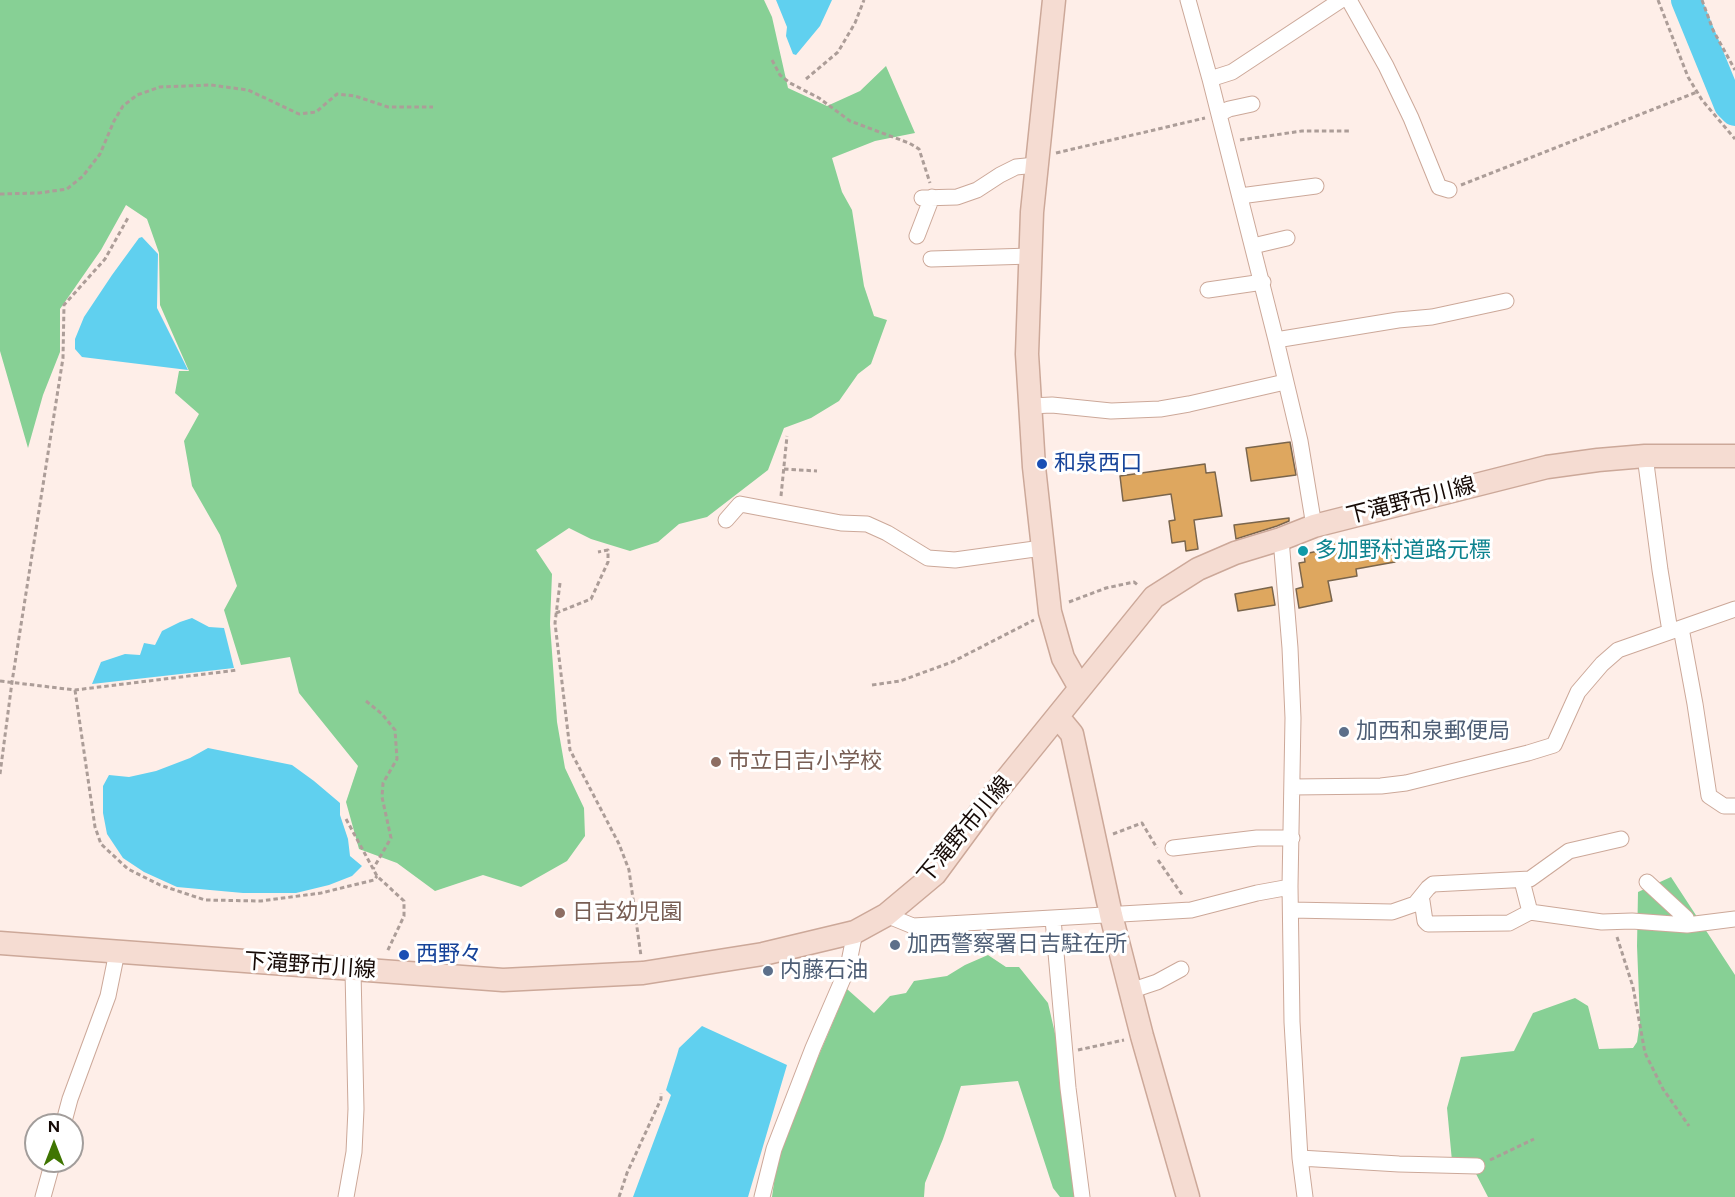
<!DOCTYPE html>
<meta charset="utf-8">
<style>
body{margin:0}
#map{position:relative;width:1735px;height:1197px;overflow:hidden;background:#feeee8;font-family:Figtree,sans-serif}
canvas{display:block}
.north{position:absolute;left:24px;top:1113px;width:60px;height:60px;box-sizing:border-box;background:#fff;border:2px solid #a29d9b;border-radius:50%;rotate:0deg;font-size:16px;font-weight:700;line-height:24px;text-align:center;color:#160a06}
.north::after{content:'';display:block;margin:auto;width:21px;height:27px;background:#3f7502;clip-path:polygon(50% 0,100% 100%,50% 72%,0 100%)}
</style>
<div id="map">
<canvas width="1735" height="1197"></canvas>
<div class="north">N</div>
</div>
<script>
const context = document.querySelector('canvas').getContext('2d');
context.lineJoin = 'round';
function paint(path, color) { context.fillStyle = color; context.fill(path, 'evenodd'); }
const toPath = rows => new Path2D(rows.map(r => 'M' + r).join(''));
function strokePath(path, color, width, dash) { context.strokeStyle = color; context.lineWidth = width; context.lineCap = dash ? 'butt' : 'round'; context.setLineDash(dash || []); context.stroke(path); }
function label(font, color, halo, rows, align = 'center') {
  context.font = font + ' Figtree,"Noto Sans JP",sans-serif'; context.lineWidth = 6; context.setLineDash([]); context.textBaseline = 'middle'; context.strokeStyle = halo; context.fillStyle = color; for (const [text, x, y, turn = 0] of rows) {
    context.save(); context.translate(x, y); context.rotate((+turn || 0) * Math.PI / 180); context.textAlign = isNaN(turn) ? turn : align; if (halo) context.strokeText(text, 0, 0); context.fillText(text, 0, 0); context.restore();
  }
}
const forest = toPath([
 [0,0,764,0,772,17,788,88,827,106,860,91,886,66,915,133,875,141,832,158,842,192,852,210,864,286,874,316,887,320,871,364,858,374,839,401,811,418,784,428,768,470,707,517,679,524,658,542,630,551,591,539,569,528,536,550,552,574,550,624,557,722,565,768,584,808,585,836,567,861,521,887,483,875,435,891,397,863,359,849,346,802,358,766,299,693,290,657,241,665,224,610,237,586,220,535,192,486,184,441,199,414,175,393,179,371,189,371,160,305,159,253,147,219,126,205,101,250,60,309,60,352,43,395,28,448,0,351],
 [1671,877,1735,975,1735,1197,1488,1197,1473,1168,1452,1161,1447,1108,1461,1057,1514,1051,1533,1013,1575,998,1588,1006,1599,1049,1633,1048,1637,1042,1640,1021,1637,946,1638,892],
 [988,955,1006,967,1019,967,1048,1003,1060,1055,1079,1197,1060,1197,1053,1188,1018,1081,961,1086,943,1139,925,1183,924,1197,772,1197,777,1161,805,1088,847,989,874,1013,890,996,906,993,914,981,947,976,965,965]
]);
const water = toPath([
 [776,0,832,0,820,26,796,55,793,54,786,36,787,27],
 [142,237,158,254,157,308,188,370,82,357,75,349,75,339,84,317,112,275,139,238],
 [192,618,209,627,224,628,234,668,92,684,101,662,125,654,140,655,144,643,155,645,162,631,180,622],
 [208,748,292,765,314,781,340,803,340,815,348,839,350,856,362,866,352,876,329,885,296,893,243,893,177,887,144,872,123,858,107,834,103,813,103,786,109,775,129,777,156,771,190,758],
 [702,1026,787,1065,748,1197,633,1197,671,1095,666,1090,677,1055,679,1048]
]);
const river = toPath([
 [1686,0,1729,105,1735,111]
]);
const building = toPath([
 [1290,442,1296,475,1251,481,1246,448,1290,442],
 [1205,464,1206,473,1215,472,1222,516,1194,520,1198,549,1186,551,1185,541,1172,543,1169,521,1175,520,1171,494,1123,501,1120,476,1205,464],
 [1289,518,1289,521,1277,526,1236,539,1234,525,1289,518],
 [1391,539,1395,562,1356,569,1357,576,1328,581,1332,601,1299,608,1296,589,1303,587,1299,563,1305,562,1304,554,1333,548,1332,543,1350,540,1351,543,1359,541,1360,545,1391,539],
 [1272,587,1275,605,1238,611,1235,594,1272,587]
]);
const path = toPath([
 [1658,0,1688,77,1702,100,1735,139],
 [1702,0,1713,30,1735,70],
 [772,60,780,75,790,83,819,98,850,121,909,143,919,149,930,183],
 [806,79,838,52,855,23,864,0],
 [1240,140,1302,131,1351,131],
 [1056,153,1205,118],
 [1461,185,1697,92],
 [0,194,39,193,67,189,83,176,100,154,114,121,123,106,137,95,160,87,211,85,248,90,299,114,316,112,337,94,355,96,388,107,433,107],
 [784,469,817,471],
 [781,496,787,436],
 [560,583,555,623,570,750,619,844,629,870,641,956],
 [1069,602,1106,588,1134,582,1139,586],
 [556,613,591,599,608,562,608,550,598,552],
 [0,681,75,690,238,670],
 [872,685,900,681,952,662,1034,620],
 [75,690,95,827,101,844,128,869,160,885,205,900,261,901,321,893,374,880,377,876],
 [366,701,382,714,395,730,397,759,383,783,382,797,391,838,373,869],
 [0,774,12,682,63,358,64,305,105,259,129,216],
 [346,819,377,876,404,901,404,916,387,952],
 [1113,834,1142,823,1157,848],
 [1158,860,1183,896],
 [1617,937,1633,987,1645,1053,1663,1089,1689,1126],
 [1078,1050,1124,1040],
 [1490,1160,1534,1139],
 [619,1197,627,1173,661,1099,661,1093]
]);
const street = toPath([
 [1188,0,1210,79,1276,340,1300,441,1314,526],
 [1349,0,1386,66,1411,118,1439,187,1449,190],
 [1210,79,1232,72,1341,0],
 [1219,114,1229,109,1252,104],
 [1240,196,1316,186],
 [922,198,957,197,977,190,1000,175,1016,167,1036,165],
 [917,236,932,197],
 [1253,246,1287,238],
 [931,259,1031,256],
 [1208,290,1263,282],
 [1276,340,1398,320,1432,317,1506,301],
 [1030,406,1052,405,1111,411,1160,409,1189,404,1285,382],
 [1645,456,1660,570,1670,631],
 [726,520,740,504,841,523,867,524,887,533,928,558,955,560,1042,548],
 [1281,539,1290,648,1293,718,1290,886,1292,1022,1300,1158,1305,1197],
 [1681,628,1695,704,1709,796,1724,806,1735,806],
 [1293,787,1381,786,1406,783,1528,753,1554,745,1578,692,1602,664,1618,650,1735,609],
 [1173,848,1257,838,1292,838],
 [1522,881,1530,912,1602,922,1632,921,1687,925,1735,919],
 [1647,882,1686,918,1687,925],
 [1419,899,1422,901,1425,921,1428,924,1509,923,1530,912],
 [1291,910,1392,912,1415,904,1428,888,1433,884,1530,879,1569,851,1621,839],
 [886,915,913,926,1191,910,1257,893,1290,887],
 [1053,919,1068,1088,1082,1197],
 [1130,991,1157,982,1181,969],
 [63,1125,70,1099,108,996,117,952],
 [1300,1158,1399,1164,1477,1166],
 [43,1197,53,1161],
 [346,1197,354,1152,356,1109,353,971],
 [762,1197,774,1149,813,1048,848,967,855,932]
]);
const secondary = toPath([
 [1054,0,1032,212,1027,354,1034,467,1050,612,1063,658,1080,688],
 [1058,717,1072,734,1111,915,1142,1036,1188,1197],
 [0,943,503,980,643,973,763,954,855,932,886,915,935,874,988,802,1154,597,1198,569,1235,553,1281,539,1314,526,1547,467,1598,460,1645,456,1735,456]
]);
const markers = [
 [1042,464,6,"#1a4fb4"],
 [1303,551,6,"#0f9aa8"],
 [1344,732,6,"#5c6f8a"],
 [716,762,6,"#8d6e63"],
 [560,913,6,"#8d6e63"],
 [895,945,6,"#5c6f8a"],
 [404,955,6,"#1a4fb4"],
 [768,971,6,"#5c6f8a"]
];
const transitNames = [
 ["和泉西口",1054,464],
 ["西野々",416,955]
];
const streetNames = [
 ["下滝野市川線",1411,501,-14],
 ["下滝野市川線",965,830,-50],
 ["下滝野市川線",310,966,4]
];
const cultureNames = [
 ["多加野村道路元標",1315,551]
];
const serviceNames = [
 ["加西和泉郵便局",1356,732],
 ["加西警察署日吉駐在所",907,945],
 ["内藤石油",780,971]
];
const educationNames = [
 ["市立日吉小学校",728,762],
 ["日吉幼児園",572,913]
];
paint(forest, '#87d095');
paint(water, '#60d0ef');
strokePath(river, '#60d0ef', 30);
paint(building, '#dea75f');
strokePath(building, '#7a654c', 1.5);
strokePath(street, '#cca899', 17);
strokePath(secondary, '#cca899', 25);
strokePath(path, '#ac9d98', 3, [4.5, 3]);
strokePath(street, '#fff', 15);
strokePath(secondary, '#f5dcd2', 22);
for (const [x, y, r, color] of markers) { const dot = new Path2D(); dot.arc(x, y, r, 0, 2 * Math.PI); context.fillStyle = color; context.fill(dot); strokePath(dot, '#fff', 2); }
label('22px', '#164399', '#fff', transitNames, 'left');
label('22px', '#160a06', '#fff', streetNames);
label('22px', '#0d838f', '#fff', cultureNames, 'left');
label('22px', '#4e5e75', '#fff', serviceNames, 'left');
label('22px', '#785e54', '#fff', educationNames, 'left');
</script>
